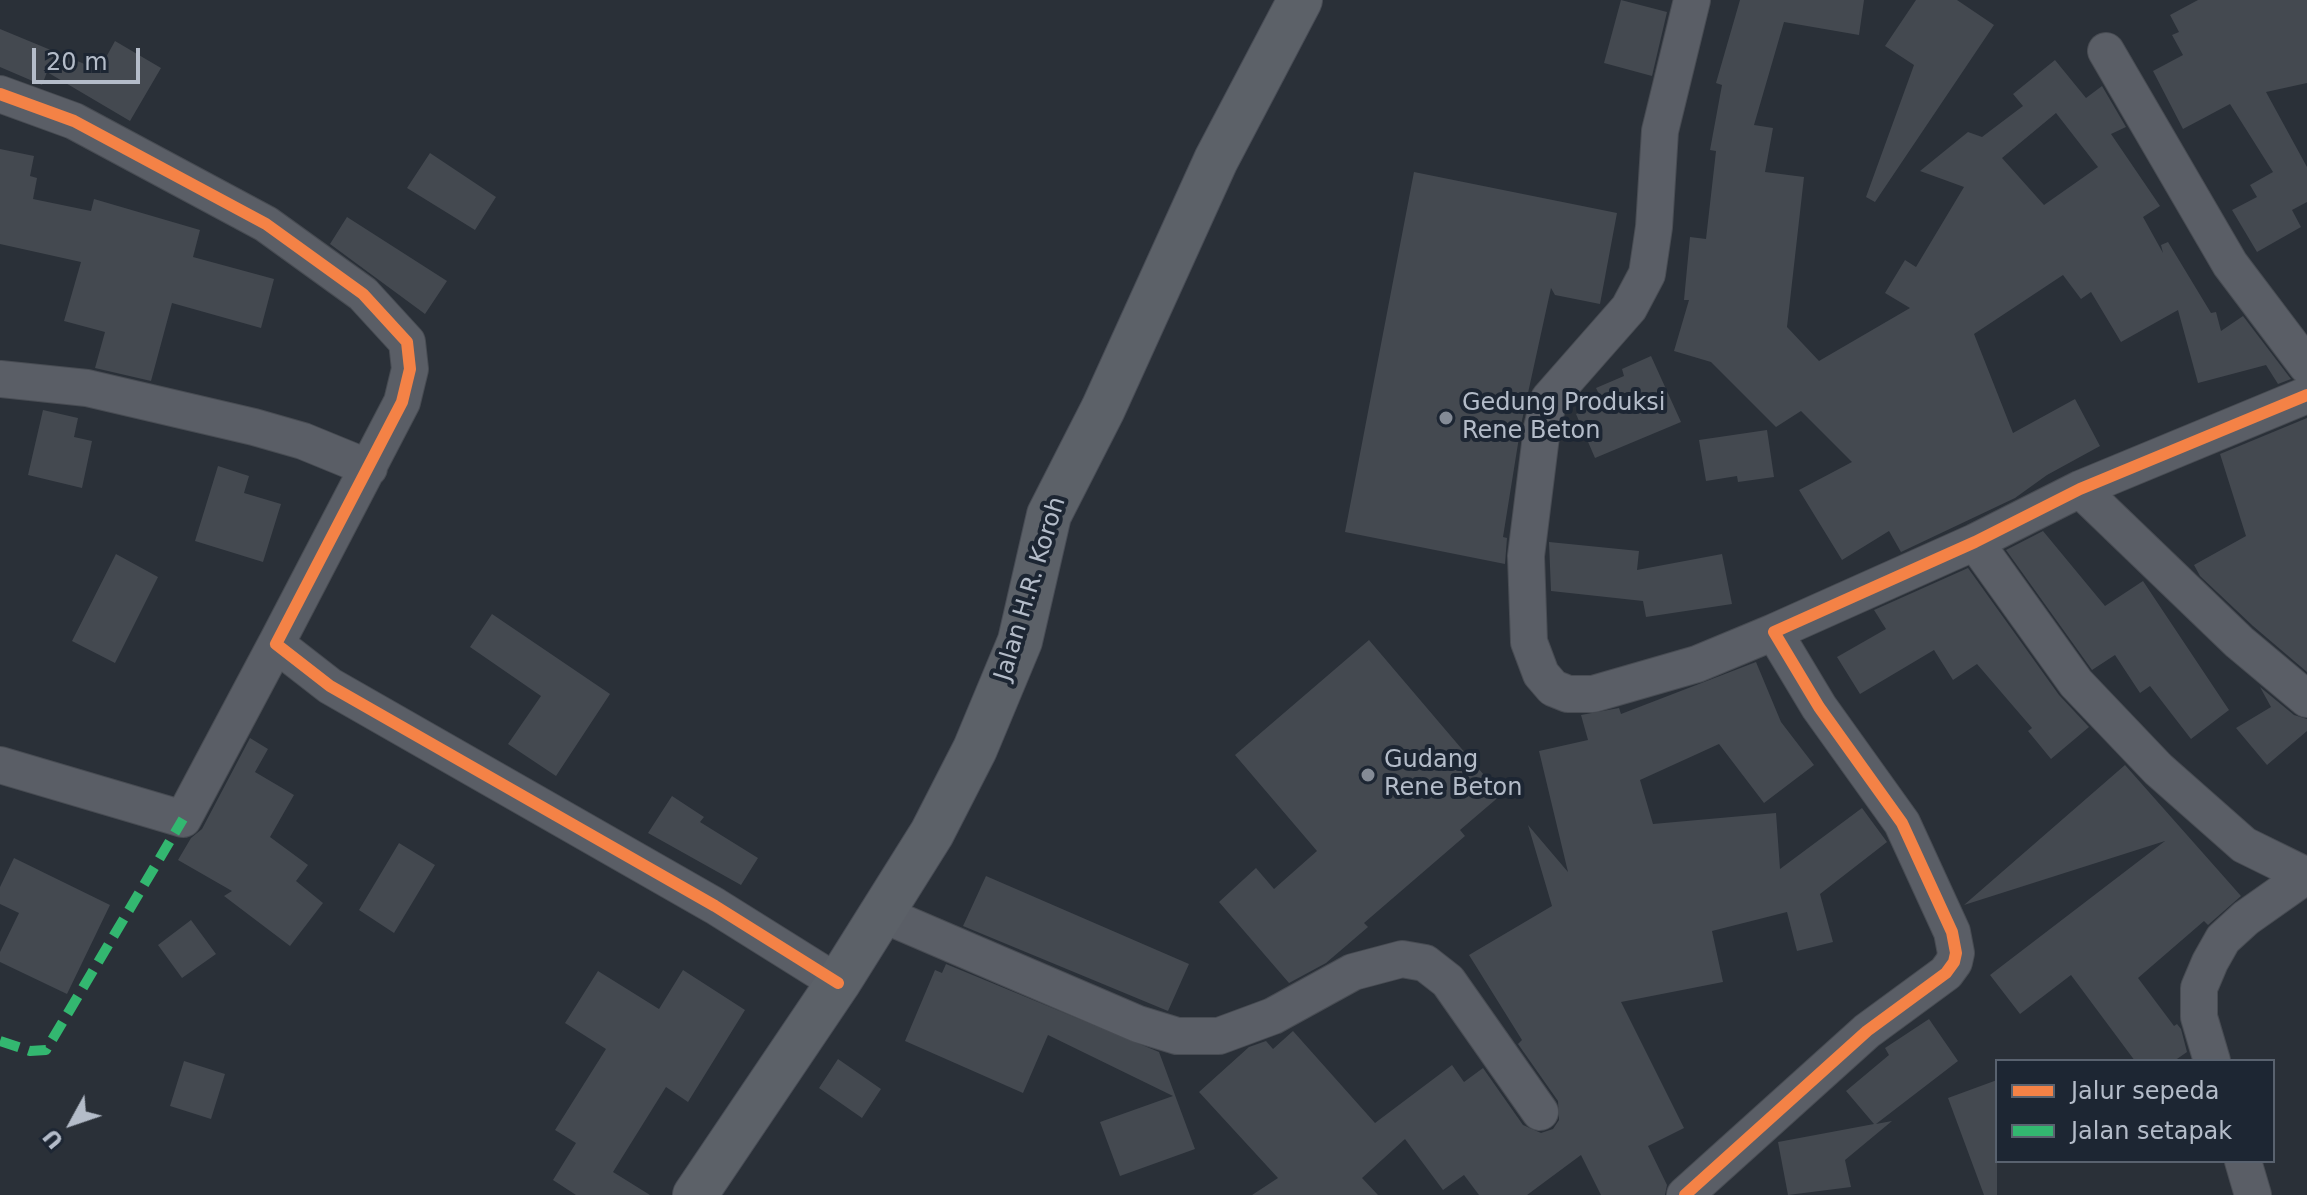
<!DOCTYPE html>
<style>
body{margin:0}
#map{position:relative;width:2307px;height:1195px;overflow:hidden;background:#2a3038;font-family:"DejaVu Sans",sans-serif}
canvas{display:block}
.legend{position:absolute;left:1995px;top:1059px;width:280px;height:104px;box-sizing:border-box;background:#1d2633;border:2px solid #59626f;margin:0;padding:10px 14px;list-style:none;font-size:24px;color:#b4bcc9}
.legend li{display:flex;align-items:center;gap:16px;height:40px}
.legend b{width:40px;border:2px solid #59626f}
.north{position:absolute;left:32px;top:1083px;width:80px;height:80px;-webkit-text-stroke:6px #1d2633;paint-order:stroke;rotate:230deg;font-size:22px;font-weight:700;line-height:32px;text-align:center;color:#b4bcc9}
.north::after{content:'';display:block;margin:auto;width:28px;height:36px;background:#b4bcc9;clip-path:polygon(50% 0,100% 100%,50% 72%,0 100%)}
.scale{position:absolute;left:32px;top:48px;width:108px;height:36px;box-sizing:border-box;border:4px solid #b4bcc9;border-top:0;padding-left:10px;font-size:24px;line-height:28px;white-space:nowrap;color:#b4bcc9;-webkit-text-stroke:6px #1d2633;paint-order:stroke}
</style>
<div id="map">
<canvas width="2307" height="1195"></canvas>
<ul class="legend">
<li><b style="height:10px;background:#f48246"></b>Jalur sepeda</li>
<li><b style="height:10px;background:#33b770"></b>Jalan setapak</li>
</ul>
<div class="north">U</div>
<div class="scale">20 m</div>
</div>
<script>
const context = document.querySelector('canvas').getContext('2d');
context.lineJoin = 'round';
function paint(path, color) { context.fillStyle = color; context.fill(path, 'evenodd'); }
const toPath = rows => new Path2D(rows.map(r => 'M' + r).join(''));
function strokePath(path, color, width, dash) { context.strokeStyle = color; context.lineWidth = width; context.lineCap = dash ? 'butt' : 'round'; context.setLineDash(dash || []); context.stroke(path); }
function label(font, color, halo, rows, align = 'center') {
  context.font = font + ' "DejaVu Sans",sans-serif'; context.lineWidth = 8; context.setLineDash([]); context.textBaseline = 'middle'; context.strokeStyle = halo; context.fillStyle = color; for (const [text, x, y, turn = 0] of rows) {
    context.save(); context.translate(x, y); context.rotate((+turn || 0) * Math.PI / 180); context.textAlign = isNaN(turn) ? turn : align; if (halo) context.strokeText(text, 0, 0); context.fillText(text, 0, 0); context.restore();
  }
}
const building = toPath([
 [1621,0,1667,12,1652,76,1604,63],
 [1740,0,1864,0,1859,35,1784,22,1754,125,1773,128,1765,172,1804,177,1787,327,1819,361,1910,308,1885,293,1905,260,1916,267,1964,187,1920,171,1968,132,1982,137,2023,106,2013,94,2055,60,2086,98,2102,86,2126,127,2111,134,2160,206,2143,217,2163,253,2161,245,2168,242,2211,313,2216,312,2221,331,2243,316,2291,379,2278,384,2266,365,2198,383,2178,310,2121,342,2091,292,2081,299,2063,275,1974,334,2013,433,2075,399,2100,446,2047,475,2015,498,1901,552,1889,531,1842,560,1799,490,1852,462,1801,411,1776,427,1711,362,1674,351,1689,300,1684,300,1690,237,1706,239,1716,151,1710,150,1722,85,1716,83],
 [2056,113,2098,167,2044,205,2002,158],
 [1916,0,1957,0,1994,25,1875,202,1866,197,1914,65,1885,46],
 [2198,0,2307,0,2307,83,2266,92,2307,167,2307,202,2292,210,2301,227,2257,252,2232,210,2257,197,2250,185,2273,172,2230,104,2183,129,2153,71,2183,55,2172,35,2179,32,2170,15],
 [0,29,99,70,115,41,161,68,130,121,47,72,42,85,0,67],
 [0,149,34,156,30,176,37,178,33,199,91,211,94,199,200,230,193,257,274,279,261,328,172,303,151,381,95,368,105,332,64,321,81,262,0,244],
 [430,153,496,197,475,230,407,188],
 [1414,172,1617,213,1600,304,1555,295,1551,288,1521,425,1503,537,1507,538,1505,564,1345,532],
 [347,217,447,281,425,314,330,244],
 [1651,356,1681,422,1595,458,1576,414,1603,402,1596,388,1624,376,1622,369],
 [43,410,78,418,74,437,92,441,82,488,28,475],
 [2307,418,2307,672,2253,626,2200,576,2194,565,2246,536,2220,454],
 [1767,430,1774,477,1738,482,1737,476,1706,481,1699,440],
 [218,466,249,476,244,493,281,504,263,562,195,541],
 [2043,531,2105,606,2143,581,2229,710,2191,739,2150,686,2140,693,2115,655,2092,670,2006,550],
 [1549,542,1639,551,1637,570,1722,554,1732,604,1646,617,1643,601,1551,591],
 [116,554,158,577,115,663,72,641],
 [1968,568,2059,695,2089,727,2051,759,2028,731,2032,728,1977,664,1953,680,1934,650,1860,694,1837,657,1886,629,1874,610],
 [492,614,610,694,556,776,508,744,541,696,470,647],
 [1369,640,1501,795,1460,830,1465,836,1364,923,1368,927,1326,963,1289,983,1219,902,1256,868,1274,889,1317,851,1235,755],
 [1756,662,1781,722,1814,765,1764,803,1719,744,1640,780,1653,824,1776,813,1780,869,1862,808,1887,842,1820,894,1833,942,1797,951,1787,912,1712,931,1723,982,1621,1002,1684,1128,1648,1146,1667,1185,1665,1195,1601,1195,1581,1155,1527,1195,1479,1195,1464,1175,1443,1190,1405,1139,1362,1178,1378,1195,1252,1195,1278,1178,1199,1092,1249,1047,1266,1041,1273,1049,1293,1031,1375,1123,1452,1065,1464,1082,1483,1068,1523,1125,1541,1133,1553,1129,1559,1120,1558,1101,1518,1044,1522,1040,1469,955,1552,906,1528,825,1568,872,1539,751,1588,740,1581,715,1619,708,1621,714],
 [2260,687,2294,715,2307,719,2307,731,2267,765,2236,728,2271,707],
 [250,738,268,749,255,772,294,795,270,837,308,865,296,881,323,903,290,946,224,896,232,891,178,860,191,838,202,829],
 [2125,765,2241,896,2208,925,2204,921,2138,978,2174,1026,2177,1024,2181,1029,2187,1052,2174,1061,2135,1061,2071,975,2020,1014,1990,975,2165,841,1964,905],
 [672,796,704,817,700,822,758,858,741,885,648,833],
 [399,843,435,865,394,933,359,910],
 [14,858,110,905,67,994,0,962,0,952,19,913,0,904,0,887],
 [986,876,1189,964,1168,1011,963,926],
 [191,920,216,954,182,978,158,945],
 [946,964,1159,1052,1195,1149,1120,1176,1100,1122,1173,1096,1048,1035,1023,1093,905,1041,935,970,942,973],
 [683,970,745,1010,688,1102,666,1087,613,1172,650,1195,576,1195,553,1180,576,1143,555,1130,606,1049,565,1023,598,971,659,1009],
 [1929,1019,1958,1061,1876,1124,1892,1121,1845,1160,1851,1187,1788,1195,1778,1142,1874,1124,1846,1091,1889,1055,1885,1048],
 [838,1059,881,1089,862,1118,819,1088],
 [184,1061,225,1074,211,1119,170,1106],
 [1997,1080,1997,1195,1984,1195,1948,1098]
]);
const minor = toPath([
 [1692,0,1660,131,1654,227,1647,274,1629,308,1549,399,1542,428,1526,556,1529,642,1541,674,1553,688,1568,694,1593,694,1697,664,1774,632],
 [2106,51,2230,264,2307,366],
 [0,94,74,121,266,224,363,294,407,342,410,369,402,402,276,644,330,686,715,906,838,983],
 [0,379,87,388,254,427,303,441,369,468],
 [2080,489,2239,642,2307,699],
 [1975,542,2076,683,2158,769,2244,845,2307,876],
 [0,765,183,819,276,644],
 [882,914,1138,1024,1177,1036,1219,1036,1273,1016,1353,972,1402,959,1425,963,1448,981,1540,1112],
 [2212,1061,2199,1017,2199,988,2210,962,2223,939,2246,918,2304,877],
 [2243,1161,2253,1195],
 [1685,1195,1867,1031,1946,973,1954,962,1956,953,1952,932,1902,823,1819,707,1774,632,1975,542,2080,489,2307,395]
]);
const major = toPath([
 [695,1195,838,983,932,833,975,749,1020,641,1049,515,1103,409,1216,160,1300,0]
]);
const quiet = toPath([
 [0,1041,30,1051,46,1050,183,819]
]);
const cycleway = toPath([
 [0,94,74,121,266,224,363,294,407,342,410,369,402,402,276,644,330,686,715,906,838,983],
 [1685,1195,1867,1031,1946,973,1954,962,1956,953,1952,932,1902,823,1819,707,1774,632,1975,542,2080,489,2307,395]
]);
const markers = [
 [1446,418,8,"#848b96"],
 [1368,775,8,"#848b96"]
];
const poiNames = [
 ["Gedung Produksi",1462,404],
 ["Rene Beton",1462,432],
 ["Gudang",1384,761],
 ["Rene Beton",1384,789]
];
const streetNames = [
 ["Jalan H.R. Koroh",1031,589,-73]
];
paint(building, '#444950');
strokePath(minor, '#484c53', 38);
strokePath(major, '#484c55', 46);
strokePath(minor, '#5a5e66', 36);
strokePath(major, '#5c6168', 44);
strokePath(quiet, '#33b770', 10, [20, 10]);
strokePath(cycleway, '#f48246', 12);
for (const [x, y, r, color] of markers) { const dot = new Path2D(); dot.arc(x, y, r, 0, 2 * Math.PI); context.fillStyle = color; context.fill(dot); strokePath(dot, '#1d2633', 3); }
label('24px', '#b4bcc9', '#1d2633', poiNames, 'left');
label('24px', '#b4bcc9', '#1d2633', streetNames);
</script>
